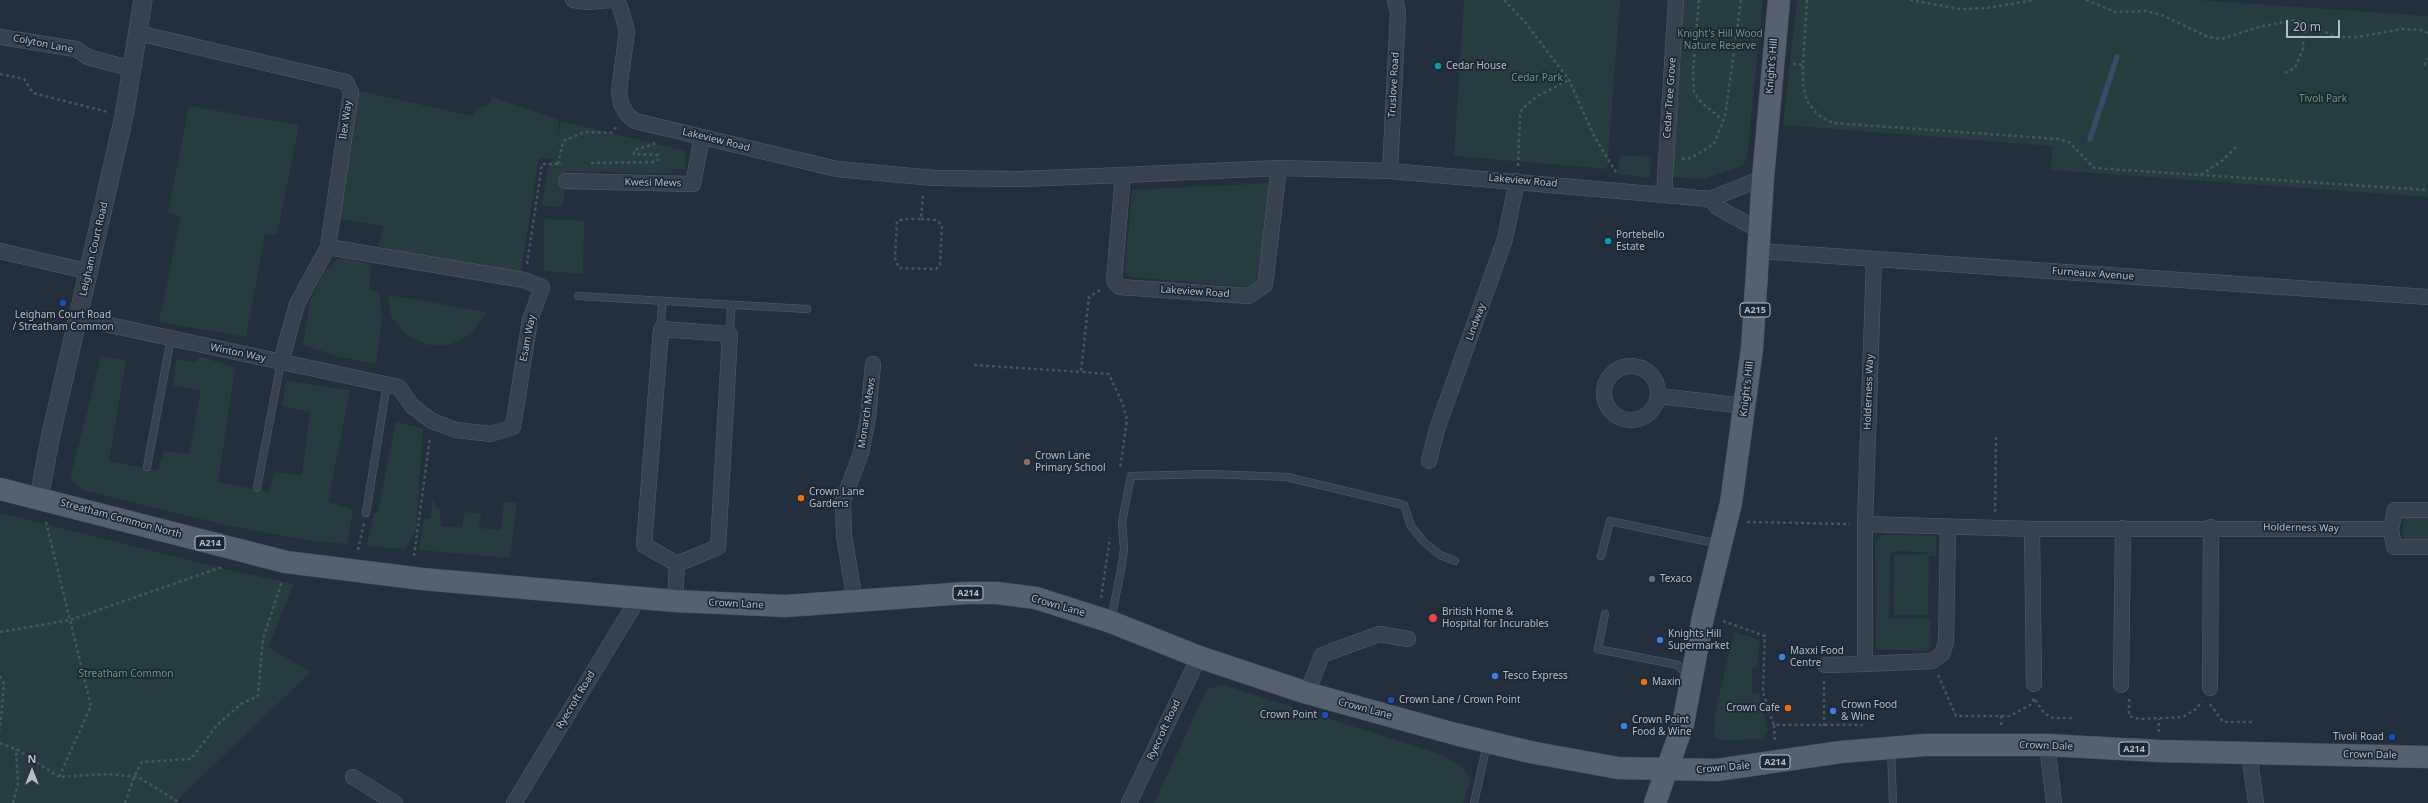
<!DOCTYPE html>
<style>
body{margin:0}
#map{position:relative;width:2428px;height:803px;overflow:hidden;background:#242f3e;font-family:"Noto Sans",sans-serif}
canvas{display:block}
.north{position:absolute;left:12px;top:751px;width:40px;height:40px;-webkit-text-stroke:3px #1d2633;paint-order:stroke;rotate:0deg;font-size:11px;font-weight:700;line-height:16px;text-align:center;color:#b4bcc9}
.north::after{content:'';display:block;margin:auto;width:14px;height:18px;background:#b4bcc9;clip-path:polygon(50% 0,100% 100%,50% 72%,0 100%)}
.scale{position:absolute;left:2286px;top:20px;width:54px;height:18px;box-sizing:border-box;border:2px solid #b4bcc9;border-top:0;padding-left:5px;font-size:12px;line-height:14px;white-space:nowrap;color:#b4bcc9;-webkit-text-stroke:3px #1d2633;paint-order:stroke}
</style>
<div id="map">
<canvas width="2428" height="803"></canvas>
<div class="north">N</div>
<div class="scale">20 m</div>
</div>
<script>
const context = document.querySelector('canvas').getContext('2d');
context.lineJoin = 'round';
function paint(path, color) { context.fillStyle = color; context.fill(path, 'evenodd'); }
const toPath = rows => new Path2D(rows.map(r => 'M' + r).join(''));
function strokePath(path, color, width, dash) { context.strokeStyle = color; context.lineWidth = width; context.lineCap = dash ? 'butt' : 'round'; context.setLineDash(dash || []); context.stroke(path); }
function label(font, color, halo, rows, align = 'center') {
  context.font = font + ' "Noto Sans",sans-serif'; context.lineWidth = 3.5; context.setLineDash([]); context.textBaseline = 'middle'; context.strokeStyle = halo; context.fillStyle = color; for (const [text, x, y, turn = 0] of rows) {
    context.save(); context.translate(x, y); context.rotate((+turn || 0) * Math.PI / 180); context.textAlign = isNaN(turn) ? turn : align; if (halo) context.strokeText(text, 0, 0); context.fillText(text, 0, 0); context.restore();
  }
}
const green = toPath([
 [1464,0,1620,0,1607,169,1454,156],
 [1684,0,1763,0,1747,157,1742,166,1703,179,1673,177],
 [1797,0,2196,0,2428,16,2428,197,2051,170,2052,146,1783,125],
 [359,91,472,116,478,108,489,105,492,97,559,120,556,144,561,121,685,151,685,169,672,169,671,174,567,171,563,207,542,206,548,168,553,159,539,158,521,272,378,247,384,226,337,218],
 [189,106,299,125,277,234,265,234,246,337,159,322,181,216,168,213],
 [1620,155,1651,157,1650,178,1617,174],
 [1273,183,1255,284,1245,287,1129,277,1125,272,1132,190],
 [544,219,584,221,583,274,544,271],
 [339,258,371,264,369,290,379,293,382,319,376,364,340,357,303,345,310,302,323,273],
 [388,295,487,312,470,335,449,345,429,345,408,336,391,317],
 [199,356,235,368,218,482,269,492,274,472,302,475,310,412,282,406,286,381,350,390,328,502,353,510,347,544,311,541,226,525,83,490,70,479,101,357,126,360,109,461,158,471,164,451,189,454,201,390,173,386,176,359,196,362],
 [396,422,423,428,416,530,405,549,367,546,374,513,378,512],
 [433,498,436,508,440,510,441,526,462,528,465,512,481,513,479,528,501,530,504,502,517,503,510,558,419,550,424,519,430,519],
 [0,513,225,569,294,584,268,647,311,672,174,803,0,803],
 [2406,516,2428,516,2428,540,2406,540,2403,536,2403,519],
 [1884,535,1936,536,1936,556,1929,556,1928,615,1894,615,1894,555,1928,555,1927,552,1893,551,1890,554,1889,618,1930,619,1931,645,1928,651,1876,649,1875,541],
 [1734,632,1760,640,1757,667,1752,668,1752,694,1759,693,1768,731,1762,739,1721,740,1714,737,1715,714],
 [1223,685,1440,754,1461,766,1471,779,1463,803,1154,803,1207,689]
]);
const stream = toPath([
 [2090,139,2117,57]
]);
const path = toPath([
 [1504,0,1525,22,1569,80,1594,136,1617,174],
 [1699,0,1693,71,1694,93,1702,103,1724,121],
 [1807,0,1803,65,1803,84,1807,101,1818,115,1833,123,2058,139,2069,142,2094,168,2428,190],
 [1910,0,1960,9,1987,8,2035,0],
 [2086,0,2115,12,2145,11,2162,15,2208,37,2222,39,2262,26,2295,20,2338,37,2357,37,2402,29,2421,30,2428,33],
 [1793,64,1803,65],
 [2424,65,2428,58],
 [2285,73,2295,68,2302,52,2306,24],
 [0,74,24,79,33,93,108,112],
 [1682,159,1691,158,1714,144,1725,117,1741,0],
 [591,163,653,162,658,160,658,155,634,154,634,150,654,144,655,141],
 [558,164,563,141,585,132,611,133,618,125],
 [1518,166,1520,116,1522,109,1536,97,1569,80],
 [2201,175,2223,160,2236,147],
 [921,219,936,220,942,225,940,265,936,269,899,268,895,258,897,221,904,219,921,219,923,194],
 [527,264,542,164,562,164],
 [1100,290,1089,297,1081,372,1109,374,1123,405,1127,420,1120,469],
 [974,365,1081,372],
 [1995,512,1996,435],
 [46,522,91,706,59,777,107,774,138,777,180,803],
 [1747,522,1850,524],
 [358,550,364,523],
 [414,556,430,437],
 [1101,598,1110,538],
 [1723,621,1765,636,1763,693,1774,725,1863,725],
 [0,632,70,620,222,567],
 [1938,675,1956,716,2010,716,2030,705,2034,699],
 [0,676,4,684,0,730],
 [2129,699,2129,716,2139,719,2183,717,2196,709,2202,701],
 [2035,700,2045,714,2053,718,2074,718],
 [2210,704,2223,722,2253,722],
 [2001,716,2001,726],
 [1774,725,1775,742],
 [1824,726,1824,681],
 [2159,732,2159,719],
 [0,743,16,749,59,777],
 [13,803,18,783,16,749],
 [125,803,134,777,142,762,191,759,217,725,241,704,258,696,263,639,282,581]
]);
const service = toPath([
 [578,296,807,309],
 [661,329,662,301],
 [730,334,731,306],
 [147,467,171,338],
 [257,488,281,362],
 [366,513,387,384],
 [1601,556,1610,521,1719,544],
 [1605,614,1598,649,1678,665,1688,677],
 [1111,620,1121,570,1124,549,1122,522,1131,476,1210,474,1287,477,1404,505,1411,526,1424,542,1440,555,1455,561],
 [1891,749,1893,803],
 [1474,803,1487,744]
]);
const minor = toPath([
 [573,0,588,2,611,0],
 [616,0,620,7,627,31,619,91,621,104,627,114,635,121,837,169,934,178,1020,179,1123,175,1114,281,1120,287,1249,296,1265,285,1279,168],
 [138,33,346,82,351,92,328,247,297,304,281,362],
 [0,37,76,49,88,57,132,69],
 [1390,171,1398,12,1395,0],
 [1123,175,1279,168,1390,171,1710,199,1763,178],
 [566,181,693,184,702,137],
 [1664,195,1676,0],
 [1710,199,1717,207,1760,231],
 [0,251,90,272],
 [1759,251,2428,297],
 [77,318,399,387,412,406,432,421,456,430,491,434,513,427,530,320,542,287,524,280,328,247],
 '1604 393a27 27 0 1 1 54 0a27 27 0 1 1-54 0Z',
 [1659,396,1745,406],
 [1429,461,1437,429,1505,239,1517,181],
 [2428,510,2395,510,2391,529,2394,547,2428,547],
 [1865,524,2032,529,2391,529],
 [2032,529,2034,684],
 [675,601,677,564,644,545,661,329,730,334,718,547,677,564],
 [855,602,844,535,843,501,861,453,868,418,873,364],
 [1865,664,1932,661,1942,654,1946,643,1948,527],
 [1825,665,1865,664,1865,524,1874,259],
 [2121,685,2123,528],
 [2210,688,2211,527],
 [1307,693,1322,655,1379,634,1408,639],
 [2047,745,2054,803],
 [2249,753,2256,803],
 [353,777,395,803],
 [514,803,639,597],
 [1129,803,1199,657]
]);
const tertiary = toPath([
 [39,498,50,439,124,116,143,0]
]);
const primary = toPath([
 [0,489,286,562,422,579,675,601,786,606,965,593,997,593,1036,598,1111,622,1199,657,1307,693,1455,734,1530,752,1618,768,1717,770,1841,752,1925,745,2047,745,2159,751,2428,757],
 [1655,803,1683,724,1703,617,1731,503,1752,349,1763,178,1779,0]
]);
const markers = [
 [1438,66,4,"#0f9aa8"],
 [1608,241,4,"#0f9aa8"],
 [63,303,4,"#1a4fb4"],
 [1027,462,4,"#8d6e63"],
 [801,498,4,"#e8710a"],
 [1652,579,4,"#5c6f8a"],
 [1433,618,5,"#e0444e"],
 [1660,640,4,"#3f7fe0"],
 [1782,657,4,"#3f7fe0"],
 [1495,676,4,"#3f7fe0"],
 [1644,682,4,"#e8710a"],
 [1391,700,4,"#1a4fb4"],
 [1788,708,4,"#e8710a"],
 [1833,711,4,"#3f7fe0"],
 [1325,715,4,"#1a4fb4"],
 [1624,726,4,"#3f7fe0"],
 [2392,737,4,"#1a4fb4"]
];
const shields = [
 [1755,310,30],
 [210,543,30],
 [968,593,30],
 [2134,749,30],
 [1775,762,30]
];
const shieldNames = [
 ["A215",1755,310],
 ["A214",210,543],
 ["A214",968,593],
 ["A214",2134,749],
 ["A214",1775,762]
];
const parkNames = [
 ["Knight's Hill Wood",1720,34],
 ["Nature Reserve",1720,46],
 ["Cedar Park",1537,78],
 ["Tivoli Park",2323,99],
 ["Streatham Common",126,674]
];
const streetNames = [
 ["Colyton Lane",43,44,11],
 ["Knight's Hill",1772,66,-85],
 ["Truslove Road",1394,85,-87],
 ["Cedar Tree Grove",1670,98,-86],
 ["Ilex Way",346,120,-82],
 ["Lakeview Road",716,140,14],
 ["Lakeview Road",1523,181,5],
 ["Kwesi Mews",653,183,1],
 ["Leigham Court Road",94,249,-77],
 ["Furneaux Avenue",2093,274,4],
 ["Lakeview Road",1195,292,4],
 ["Lindway",1476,322,-70],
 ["Esam Way",528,338,-79],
 ["Winton Way",238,353,12],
 ["Knight's Hill",1747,389,-83],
 ["Holderness Way",1869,392,-88],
 ["Monarch Mews",867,413,-82],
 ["Streatham Common North",121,519,15],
 ["Holderness Way",2301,528,1],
 ["Crown Lane",736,604,3],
 ["Crown Lane",1058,606,16],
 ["Ryecroft Road",576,700,-59],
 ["Crown Lane",1365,709,15],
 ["Ryecroft Road",1164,730,-65],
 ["Crown Dale",2046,746,2],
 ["Crown Dale",2370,755,1],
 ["Crown Dale",1723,768,-5]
];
const poiNames = [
 ["Cedar House",1446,66],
 ["Portebello",1616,235],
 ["Estate",1616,247],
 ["Leigham Court Road",63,315,"center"],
 ["/ Streatham Common",63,327,"center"],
 ["Crown Lane",1035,456],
 ["Primary School",1035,468],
 ["Crown Lane",809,492],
 ["Gardens",809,504],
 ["Texaco",1660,579],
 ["British Home &",1442,612],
 ["Hospital for Incurables",1442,624],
 ["Knights Hill",1668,634],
 ["Supermarket",1668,646],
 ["Maxxi Food",1790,651],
 ["Centre",1790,663],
 ["Tesco Express",1503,676],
 ["Maxin",1652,682],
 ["Crown Lane / Crown Point",1399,700],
 ["Crown Food",1841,705],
 ["& Wine",1841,717],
 ["Crown Cafe",1780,708,"right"],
 ["Crown Point",1317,715,"right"],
 ["Crown Point",1632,720],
 ["Food & Wine",1632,732],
 ["Tivoli Road",2384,737,"right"]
];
paint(green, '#263c3f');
strokePath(stream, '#394c67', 5.5);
strokePath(service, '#565f6c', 8);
strokePath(minor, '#565f6c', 16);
strokePath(tertiary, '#565f6c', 19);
strokePath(primary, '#414a57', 23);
strokePath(path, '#44595c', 2.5, [3, 3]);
strokePath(service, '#38414e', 7);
strokePath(minor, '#38414e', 15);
strokePath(tertiary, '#38414e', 18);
strokePath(primary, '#56606e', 22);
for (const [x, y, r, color] of markers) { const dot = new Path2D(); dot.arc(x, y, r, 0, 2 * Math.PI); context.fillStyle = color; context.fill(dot); strokePath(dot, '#1d2633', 1.5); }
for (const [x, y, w] of shields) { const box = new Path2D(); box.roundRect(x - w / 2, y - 7, w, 14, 3); context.fillStyle = '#1d2633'; context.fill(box); strokePath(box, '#b4bcc9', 1); }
label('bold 9px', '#b4bcc9', null, shieldNames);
label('10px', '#6b9a76', '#1d2633', parkNames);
label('10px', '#b4bcc9', '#1d2633', streetNames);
label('10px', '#b4bcc9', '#1d2633', poiNames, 'left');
</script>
